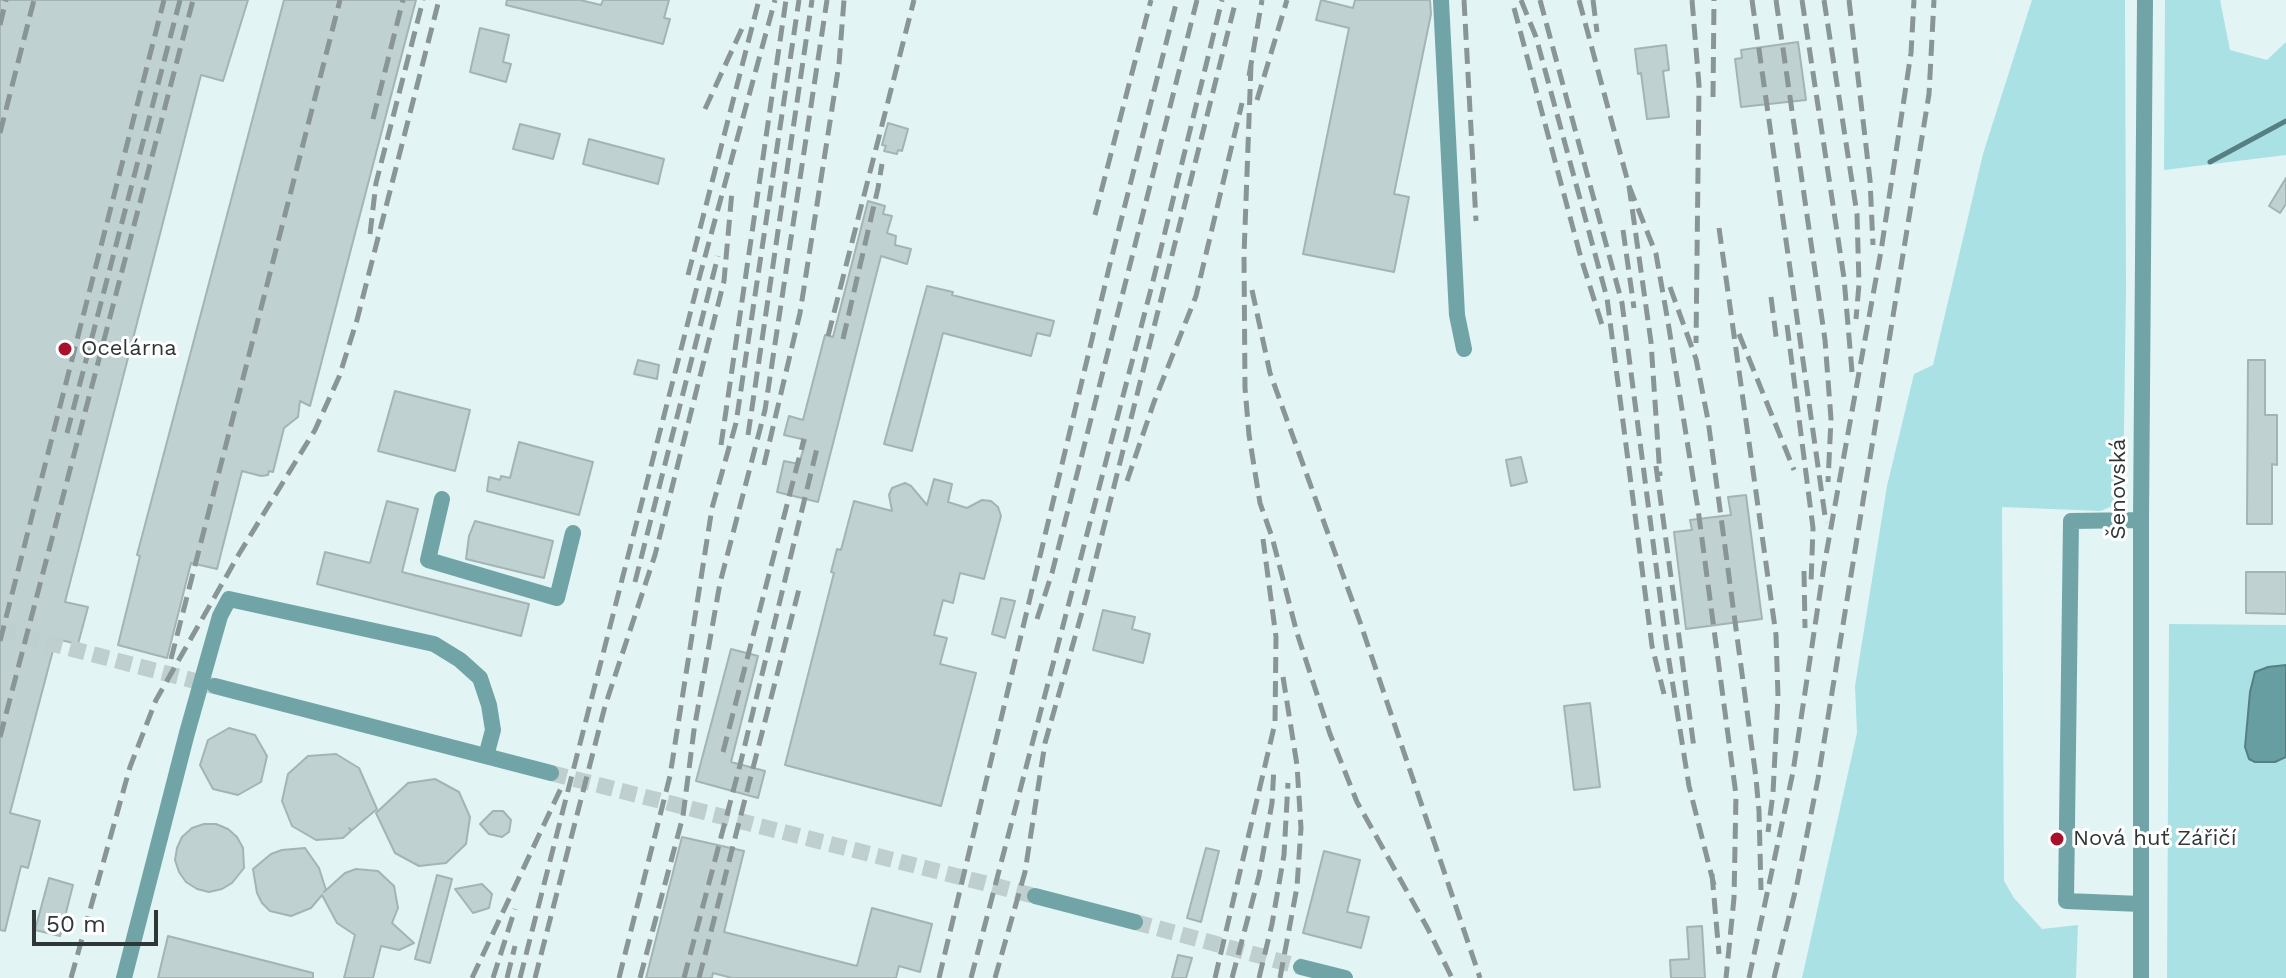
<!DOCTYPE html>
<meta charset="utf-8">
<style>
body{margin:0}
#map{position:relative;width:2286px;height:978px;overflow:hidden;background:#e3f4f5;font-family:"Work Sans",sans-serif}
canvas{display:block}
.scale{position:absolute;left:32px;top:910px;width:126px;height:36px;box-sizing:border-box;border:4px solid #2f3636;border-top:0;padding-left:10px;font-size:24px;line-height:28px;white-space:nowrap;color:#2f3636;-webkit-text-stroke:6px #fff;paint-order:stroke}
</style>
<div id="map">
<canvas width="2286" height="978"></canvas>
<div class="scale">50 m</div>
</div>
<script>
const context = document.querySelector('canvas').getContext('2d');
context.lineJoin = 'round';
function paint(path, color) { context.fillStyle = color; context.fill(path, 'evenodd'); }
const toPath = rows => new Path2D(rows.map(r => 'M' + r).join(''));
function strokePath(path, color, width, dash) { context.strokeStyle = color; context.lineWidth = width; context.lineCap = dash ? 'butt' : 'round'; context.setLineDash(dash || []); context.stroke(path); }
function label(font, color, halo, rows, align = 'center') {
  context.font = font + ' "Work Sans",sans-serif'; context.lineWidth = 6; context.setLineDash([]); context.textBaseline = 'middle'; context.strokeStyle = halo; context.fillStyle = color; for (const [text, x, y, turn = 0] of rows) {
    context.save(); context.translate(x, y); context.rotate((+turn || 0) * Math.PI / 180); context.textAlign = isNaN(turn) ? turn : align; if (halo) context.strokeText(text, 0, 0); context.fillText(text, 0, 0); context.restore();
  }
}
const green = toPath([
 [2032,0,2125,0,2126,288,2123,501,2101,511,2002,507,2004,881,2014,898,2042,929,2078,925,2076,978,1802,978,1857,733,1855,686,1887,486,1914,374,1933,365,1983,154],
 [2165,0,2220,0,2230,50,2267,60,2286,42,2286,155,2164,170],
 [2169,624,2286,625,2286,978,2167,978]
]);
const water = toPath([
 [2286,665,2286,757,2275,762,2255,762,2249,759,2245,747,2250,692,2255,672,2268,667,2286,665]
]);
const stream = toPath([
 [2210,162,2286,121]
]);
const building = toPath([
 [0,0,248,0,223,81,201,75,65,602,88,607,78,644,56,639,10,813,40,821,28,868,21,866,5,931,0,930,0,0],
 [284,0,416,0,310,406,300,401,298,417,284,428,273,472,269,471,268,475,261,476,242,471,217,569,191,563,167,658,118,645,140,556,137,555,284,0],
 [507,0,580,0,601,5,603,0,669,0,664,18,670,19,663,44,506,5,507,0],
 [1321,0,1353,8,1355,0,1430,0,1431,14,1394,194,1409,197,1394,272,1303,254,1349,28,1316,20,1321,0],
 [480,28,509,35,503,62,511,64,506,82,470,72,480,28],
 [1798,42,1806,100,1741,107,1735,59,1742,58,1741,50,1798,42],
 [1666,45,1669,70,1663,71,1669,117,1647,119,1641,73,1638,74,1635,49,1666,45],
 [888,123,908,129,902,151,898,150,897,154,884,151,886,146,882,145,888,123],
 [520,124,560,134,553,159,513,149,520,124],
 [589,139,664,159,658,184,583,164,589,139],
 [2286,178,2286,204,2280,213,2269,206,2286,178],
 [868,201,885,206,883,214,892,216,887,233,896,236,895,245,911,249,907,264,881,256,818,502,777,492,784,461,799,464,806,440,784,435,789,416,803,420,825,335,833,337,868,201],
 [927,286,953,292,952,295,1054,321,1050,336,1037,333,1031,356,943,333,912,451,884,444,927,286],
 [638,360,659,365,657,379,634,374,638,360],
 [2248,360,2265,360,2265,415,2277,415,2277,465,2272,464,2272,524,2247,524,2248,360],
 [395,391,470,410,455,471,378,451,395,391],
 [519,442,593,462,579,515,487,491,489,477,500,480,501,476,510,478,519,442],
 [1521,457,1527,482,1511,486,1506,460,1521,457],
 [934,479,952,484,948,502,967,508,982,500,991,501,998,507,1001,516,984,579,960,573,953,603,943,600,934,635,947,638,940,664,976,673,941,806,785,765,834,573,831,572,837,549,841,550,854,501,892,511,889,495,892,488,905,483,911,486,927,505,934,479],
 [1746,495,1762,619,1686,629,1674,532,1692,530,1690,520,1731,515,1728,497,1746,495],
 [387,501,418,509,402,572,529,604,521,636,317,584,325,552,370,563,387,501],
 [475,521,553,541,544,578,466,559,469,536,475,521],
 [2246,572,2286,572,2286,614,2246,613,2246,572],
 [1001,598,1015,601,1005,638,992,634,1001,598],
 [1103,610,1135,617,1132,629,1150,634,1143,663,1093,650,1103,610],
 [731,649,758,656,731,762,765,771,758,798,696,781,731,649],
 [1590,703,1600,787,1574,790,1564,706,1590,703],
 [229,728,255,735,267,756,261,782,238,795,213,789,200,765,208,740,229,728],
 [336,754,359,768,377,809,352,830,349,828,351,831,343,838,316,840,292,826,282,801,288,774,308,756,336,754],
 [435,779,459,792,470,817,466,844,446,863,419,866,395,853,376,813,408,783,435,779],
 [493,811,503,811,511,820,509,832,502,837,489,834,480,824,493,811],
 [204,824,216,824,228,829,237,837,243,848,244,868,232,883,222,889,209,892,197,889,186,882,179,872,175,860,177,848,182,837,192,828,204,824],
 [682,837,744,851,724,932,857,966,872,908,932,924,920,972,899,966,896,978,732,978,713,973,712,978,646,978,682,837],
 [305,848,319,868,326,890,324,892,345,873,356,869,378,871,394,886,398,908,392,923,414,943,399,950,381,946,373,978,344,978,355,935,337,923,322,895,311,908,291,916,270,911,262,903,257,893,253,869,271,854,282,850,305,848],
 [1206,848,1219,851,1201,922,1187,918,1206,848],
 [1324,851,1360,860,1347,912,1369,917,1361,948,1303,933,1324,851],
 [437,875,452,879,430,963,415,959,437,875],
 [49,878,73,885,60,936,35,930,49,878],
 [482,884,492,894,489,908,473,913,455,889,482,884],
 [1702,926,1705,978,1671,978,1670,960,1689,959,1687,927,1702,926],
 [168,936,313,973,313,978,158,978,168,936],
 [1178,955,1192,958,1186,978,1172,978,1178,955]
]);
const minorTunnel = toPath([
 [0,630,214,686],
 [551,773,1035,896],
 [1135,922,1301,967]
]);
const minor = toPath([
 [1441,1,1457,315,1464,349],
 [442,499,428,560,557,598,573,533],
 [2141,520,2071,521,2066,901,2141,904],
 [215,686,551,773],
 [1035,896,1135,922],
 [1301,967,1345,978],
 [124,978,187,733,220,616,229,599,434,644,460,660,480,678,489,705,493,730,486,756],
 [2141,978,2141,520,2145,0]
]);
const rail = toPath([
 [1464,0,1476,221],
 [1521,0,1536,37,1607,298,1652,646,1664,694],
 [1540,0,1622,303,1666,642,1689,786,1714,885],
 [1579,0,1629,186,1651,342,1660,476],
 [1593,0,1597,32],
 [1692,0,1699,85,1696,343],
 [1752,0,1826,523],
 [1776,0,1825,340,1831,419,1828,482],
 [1802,0,1844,278,1852,372],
 [1824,0,1857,214,1859,284,1856,319],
 [1849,0,1870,180,1873,245],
 [1514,8,1581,258,1603,328],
 [0,25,6,0],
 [1251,65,1244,255,1245,388,1249,435,1260,503,1272,537,1297,633,1330,734,1357,802,1428,929,1452,978],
 [1249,76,1262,0],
 [1713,97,1714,0],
 [1257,100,1287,0],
 [705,109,745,22],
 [373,119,403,0],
 [0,133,34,0],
 [1629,186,1656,254,1668,322,1698,509,1736,795,1734,898,1726,978],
 [1095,215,1151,0],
 [1719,228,1776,635,1778,696,1773,793,1768,832],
 [1623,230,1634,308],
 [370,234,376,183,423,0],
 [688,275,759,0],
 [1670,287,1696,359,1708,420,1756,778,1759,811,1761,890],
 [1252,290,1270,373,1360,622,1480,978],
 [1771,297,1777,344],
 [1787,325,1813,528,1811,583],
 [1739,334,1794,470],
 [828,336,914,0],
 [843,339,878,188,882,164],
 [67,433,180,0],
 [748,435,812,0],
 [721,445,786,0],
 [764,465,800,313,839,64,844,0],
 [1656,466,1694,748],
 [1127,481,1154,402,1196,296,1242,103],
 [1804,571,1805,628],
 [635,582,718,256],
 [1037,619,1052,573,1197,0],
 [0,641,164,0],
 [171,659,340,0],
 [0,737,193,0],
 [723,752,804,439],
 [1712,874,1719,954],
 [71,978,130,767,156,700,239,554,315,430,339,377,357,320,439,0],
 [472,978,562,786],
 [493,978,515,909],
 [507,978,515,946],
 [520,978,700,275,775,0],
 [535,978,605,706,655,555,724,281,732,191],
 [619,978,670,776,712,508,736,423,799,0],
 [640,978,683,816,694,730,720,583,765,410,827,0],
 [684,978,740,765,818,444],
 [699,978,799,589],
 [939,978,1109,268,1177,0],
 [971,978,1152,285,1222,0],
 [995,978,1025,872,1045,743,1086,598,1236,0],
 [1215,978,1275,723,1276,637,1263,539],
 [1232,978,1259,876,1272,803,1274,767],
 [1259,978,1272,924,1284,855,1288,783],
 [1280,978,1297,887,1301,828,1297,765,1283,677],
 [1749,978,1793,772,1824,566,1881,251,1911,53,1914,0],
 [1774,978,1797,884,1818,779,1929,94,1934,0]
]);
const markers = [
 [65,349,8,"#a8102b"],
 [2057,839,8,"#a8102b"]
];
const poiNames = [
 ["Ocelárna",81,349],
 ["Nová huť Zářičí",2073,839]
];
const streetNames = [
 ["Šenovská",2119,489,-90]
];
paint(green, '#aae1e4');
paint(water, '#669ea1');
strokePath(water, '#567f81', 2);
strokePath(stream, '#567f81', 5);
paint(building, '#c0d1d2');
strokePath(building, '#a4b4b5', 2);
strokePath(minorTunnel, '#bfcecf', 16, [16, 8]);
strokePath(minor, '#71a4a7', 16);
strokePath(rail, '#899596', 5, [16, 8]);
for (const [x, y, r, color] of markers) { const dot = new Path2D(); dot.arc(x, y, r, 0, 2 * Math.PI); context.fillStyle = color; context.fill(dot); strokePath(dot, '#fff', 3); }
label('22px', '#2f3636', '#fff', poiNames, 'left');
label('22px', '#2f3636', '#fff', streetNames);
</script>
